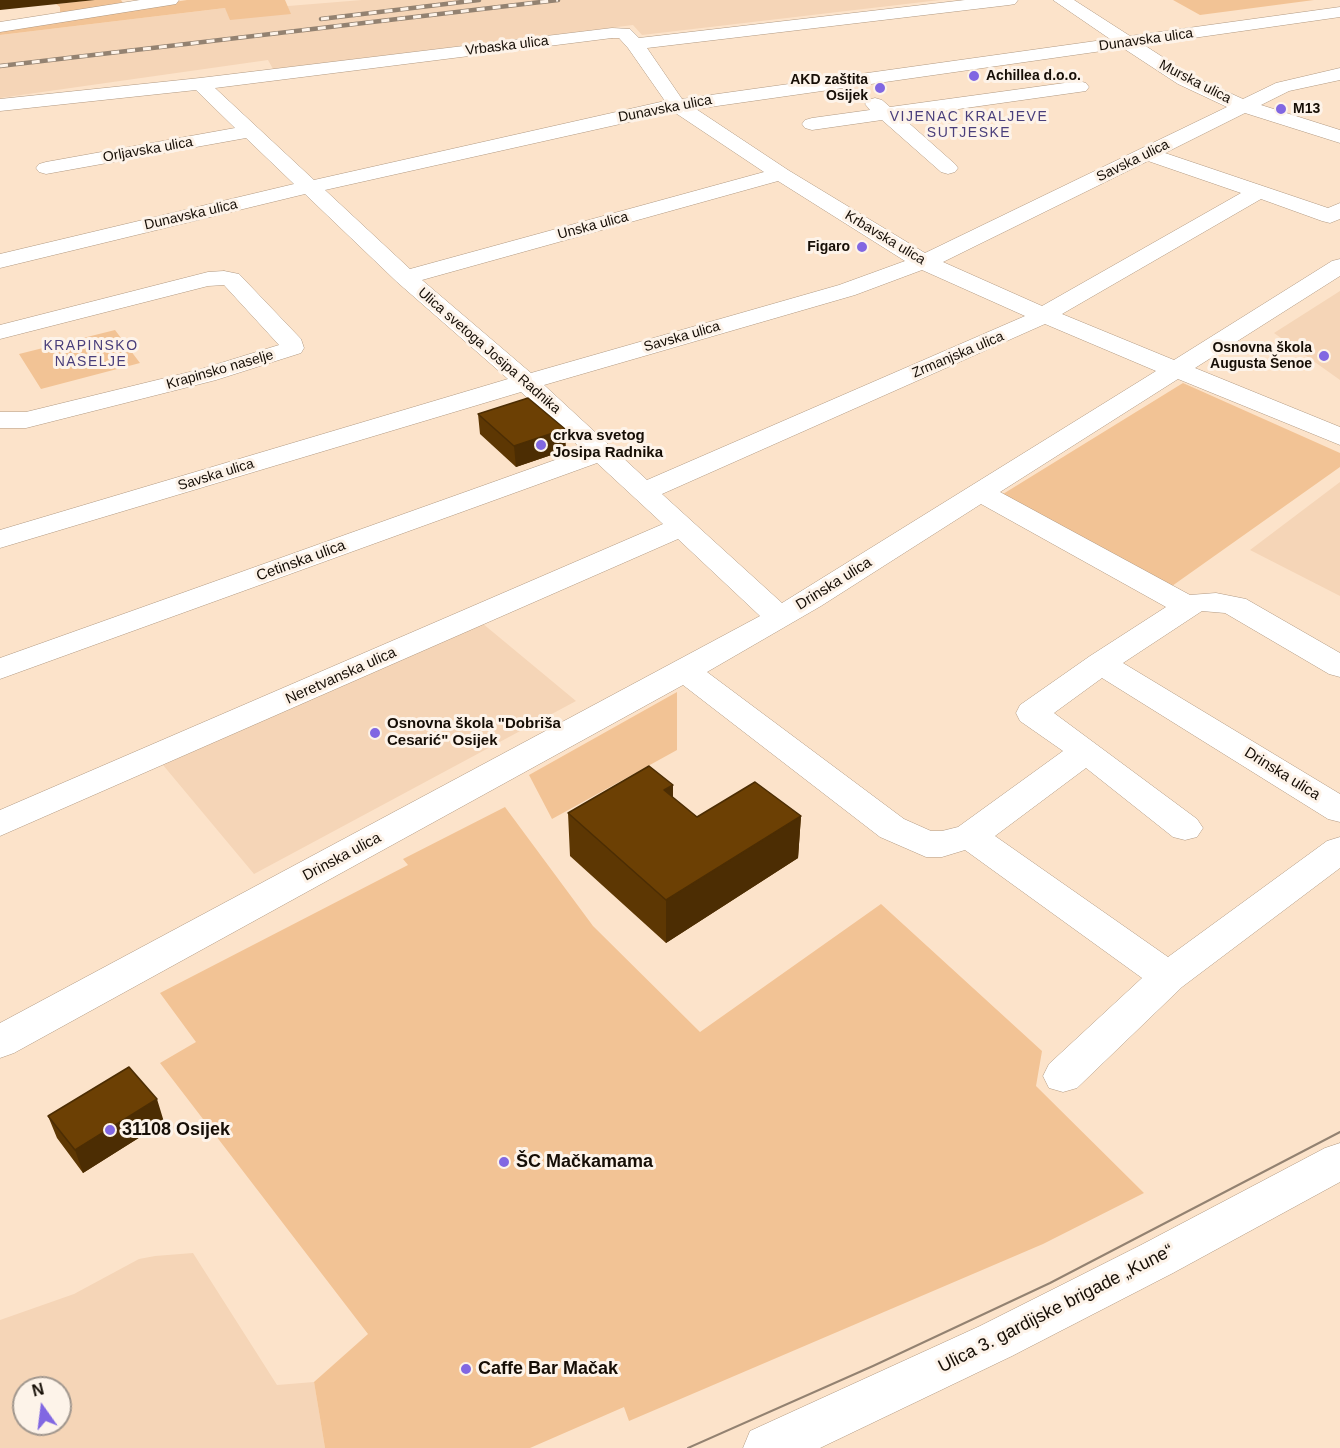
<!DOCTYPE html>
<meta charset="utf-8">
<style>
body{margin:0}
#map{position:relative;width:1340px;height:1448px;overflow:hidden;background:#fce3ca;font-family:Arial,sans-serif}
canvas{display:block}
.north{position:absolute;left:12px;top:1376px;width:60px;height:60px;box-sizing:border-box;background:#fdf3e9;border:2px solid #a1978e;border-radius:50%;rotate:346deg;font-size:16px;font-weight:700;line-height:24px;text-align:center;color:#160e06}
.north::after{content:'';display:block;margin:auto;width:21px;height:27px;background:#8167e2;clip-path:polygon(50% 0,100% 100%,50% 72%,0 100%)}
</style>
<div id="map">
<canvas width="1340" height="1448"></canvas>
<div class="north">N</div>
</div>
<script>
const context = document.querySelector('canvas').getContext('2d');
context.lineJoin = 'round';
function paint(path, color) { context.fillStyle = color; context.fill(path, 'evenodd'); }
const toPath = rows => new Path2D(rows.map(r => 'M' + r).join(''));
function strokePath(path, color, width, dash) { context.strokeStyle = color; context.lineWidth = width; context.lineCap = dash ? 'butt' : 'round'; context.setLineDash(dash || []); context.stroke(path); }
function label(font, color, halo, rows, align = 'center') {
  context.font = font + ' Arial,sans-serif'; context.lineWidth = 6; context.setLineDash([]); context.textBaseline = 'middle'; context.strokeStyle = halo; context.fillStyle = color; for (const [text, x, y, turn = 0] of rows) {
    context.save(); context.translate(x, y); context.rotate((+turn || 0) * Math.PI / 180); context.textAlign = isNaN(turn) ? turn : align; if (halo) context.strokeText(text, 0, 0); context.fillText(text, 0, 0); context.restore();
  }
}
const built = toPath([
 [362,0,940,0,642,35,633,25,273,69,268,60,0,98,0,35,225,8,227,11],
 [1340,291,1340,380,1274,333],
 [1340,482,1340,596,1250,550],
 [482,623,576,701,254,874,163,765],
 [193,1253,277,1385,314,1382,325,1448,0,1448,0,1320,74,1294,139,1259,155,1256],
 [24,1388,60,1388,60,1424,24,1424]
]);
const green = toPath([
 [95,0,121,0,123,3,60,13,60,7,56,4],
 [187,0,285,0,291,14,230,20,225,8,0,35,0,29],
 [1173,0,1314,0,1200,15],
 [115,330,140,363,41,389,19,354],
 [1183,383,1340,453,1340,467,1172,586,1003,494],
 [677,692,677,750,552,819,529,775],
 [505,807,593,926,700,1032,881,904,1042,1051,1036,1086,1144,1193,1043,1244,629,1421,624,1407,530,1448,325,1448,314,1382,368,1334,160,1063,196,1042,160,993,408,865,403,859]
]);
const minor = toPath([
 [140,0,179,0,176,4,170,5,0,32,0,22,140,0],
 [965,0,1018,0,1015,4,1009,5,647,48,682,99,1110,39,1053,0,1074,0,1130,36,1340,7,1340,17,1144,45,1192,76,1243,99,1276,83,1340,68,1340,80,1289,91,1261,105,1340,130,1340,143,1245,113,1165,153,1328,208,1340,203,1340,219,1330,223,1322,221,1261,199,1062,314,1174,360,1332,261,1340,259,1340,276,1195,368,1340,427,1340,445,1178,379,1000,492,1190,595,1216,593,1246,599,1340,653,1340,677,1329,674,1225,613,1202,611,1123,663,1340,794,1340,822,1328,819,1102,678,1054,713,1197,819,1203,828,1197,837,1185,840,1173,837,1086,768,995,836,1168,957,1327,841,1340,837,1340,868,1182,987,1077,1088,1063,1092,1049,1088,1043,1076,1049,1064,1142,978,965,850,942,857,926,857,880,837,683,685,14,1053,0,1058,0,1023,760,616,678,539,0,836,0,810,663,524,597,463,0,679,0,658,583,450,521,392,0,548,0,530,508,379,397,282,305,194,0,268,0,254,294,184,246,138,46,174,39,172,36,168,39,164,46,162,235,128,196,90,0,111,0,99,200,78,612,28,630,29,639,38,965,0],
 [612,38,619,38,628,48,665,101,314,180,215,88,612,38],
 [1123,48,1178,84,1227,107,925,253,788,170,696,109,1123,48],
 [674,112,764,172,410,269,325,190,674,112],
 [1148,161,1241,193,1042,306,943,262,1148,161],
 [778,181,905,261,839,285,531,373,422,280,778,181],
 [922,270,1025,316,647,480,544,385,855,295,922,270],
 [1045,324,1156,371,782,603,662,494,1045,324],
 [981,504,1166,607,1090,656,1020,705,1016,713,1020,721,1063,751,958,827,942,831,931,831,904,819,707,672,821,606,981,504],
 [1079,81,1086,83,1089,87,1086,91,902,117,955,164,958,168,955,172,948,174,941,172,882,120,812,130,805,128,802,124,805,120,812,118,870,110,865,104,868,100,875,98,882,100,890,107,1079,81],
 [224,271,239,274,301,339,304,348,301,353,216,380,26,428,0,428,0,412,26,412,198,370,279,345,224,285,208,286,0,339,0,325,208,272,224,271],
 [1340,1143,1340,1182,1173,1273,1012,1356,820,1448,743,1448,750,1431,980,1326,1141,1245,1325,1148,1340,1143]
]);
const tram = toPath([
 [688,1448,873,1366,1050,1283,1340,1132]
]);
const rail = toPath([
 [321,19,479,0],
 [0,66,558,0]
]);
const wall = toPath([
 [478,414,566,450,516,467,480,434],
 [673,798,697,817,801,816,798,858,666,943,570,856,568,813],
 [48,1116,164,1122,83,1173,57,1138]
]);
const shadedWall = toPath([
 [0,0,95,0,0,10],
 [565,429,566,450,516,467,514,446],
 [673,785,673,827,664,790],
 [801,816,798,858,666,943,666,900],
 [157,1099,164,1122,83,1173,75,1150]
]);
const building = toPath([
 [528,398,565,429,514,446,478,414,528,398],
 [649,766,673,785,664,790,697,817,755,782,801,816,666,900,568,813,649,766],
 [129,1067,157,1099,75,1150,48,1116,129,1067]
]);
const markers = [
 [974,76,6,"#8167e2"],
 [880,88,6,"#8167e2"],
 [1281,109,6,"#8167e2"],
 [862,247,6,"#8167e2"],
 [1324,356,6,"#8167e2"],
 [541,445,6,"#8167e2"],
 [375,733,6,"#8167e2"],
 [110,1130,6,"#8167e2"],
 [504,1162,6,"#8167e2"],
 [466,1369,6,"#8167e2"]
];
const farStreetnames = [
 ["Dunavska ulica",1146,40,-8],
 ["Vrbaska ulica",507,46,-7],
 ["Murska ulica",1195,82,27],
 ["Dunavska ulica",665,109,-11],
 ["Orljavska ulica",148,150,-10],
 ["Savska ulica",1133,161,-26],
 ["Dunavska ulica",191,215,-13],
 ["Unska ulica",593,226,-15],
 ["Krbavska ulica",885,238,31],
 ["Savska ulica",682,337,-16],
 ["Ulica svetoga Josipa Radnika",489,351,41],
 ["Zrmanjska ulica",958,355,-23],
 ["Krapinsko naselje",220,370,-16],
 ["Savska ulica",216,475,-17]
];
const farPoinames = [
 ["Achillea d.o.o.",986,76,"left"],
 ["AKD zaštita",868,80],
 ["Osijek",868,96],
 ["M13",1293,109,"left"],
 ["Figaro",850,247],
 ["Osnovna škola",1312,348],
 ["Augusta Šenoe",1312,364]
];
const farNeighbourhoodnames = [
 ["VIJENAC KRALJEVE",969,117],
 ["SUTJESKE",969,133],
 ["KRAPINSKO",91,346],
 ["NASELJE",91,362]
];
const poiNames = [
 ["crkva svetog",553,436],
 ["Josipa Radnika",553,453],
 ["Osnovna škola \"Dobriša",387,724],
 ["Cesarić\" Osijek",387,741]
];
const streetNames = [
 ["Cetinska ulica",301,561,-20],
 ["Drinska ulica",834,584,-32],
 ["Neretvanska ulica",341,676,-24],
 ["Drinska ulica",1282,774,32],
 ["Drinska ulica",342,857,-28]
];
const nearPoinames = [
 ["31108 Osijek",122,1130],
 ["ŠC Mačkamama",516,1162],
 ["Caffe Bar Mačak",478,1369]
];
const nearStreetnames = [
 ["Ulica 3. gardijske brigade „Kune“",1056,1309,-27]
];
paint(built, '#f5d5b7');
paint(green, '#f2c395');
strokePath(minor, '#b19982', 1);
paint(minor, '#fff');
strokePath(tram, '#938271', 2);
strokePath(rail, '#938271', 4.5);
strokePath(rail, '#fdf3e9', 3, [8]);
paint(wall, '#5d3703');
paint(shadedWall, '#4c2d03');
paint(building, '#6c4004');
strokePath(building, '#4c2d03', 1.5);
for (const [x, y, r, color] of markers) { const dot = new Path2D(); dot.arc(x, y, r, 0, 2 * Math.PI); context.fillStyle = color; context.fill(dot); strokePath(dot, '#fdf3e9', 2); }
label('14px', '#160e06', '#fdf3e9', farStreetnames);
label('bold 14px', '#160e06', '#fdf3e9', farPoinames, 'right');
context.letterSpacing = '1.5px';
label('14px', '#493e7b', '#fdf3e9', farNeighbourhoodnames);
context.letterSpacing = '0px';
label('bold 15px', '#160e06', '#fdf3e9', poiNames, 'left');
label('15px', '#160e06', '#fdf3e9', streetNames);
label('bold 18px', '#160e06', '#fdf3e9', nearPoinames, 'left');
label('18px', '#160e06', '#fdf3e9', nearStreetnames);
</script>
